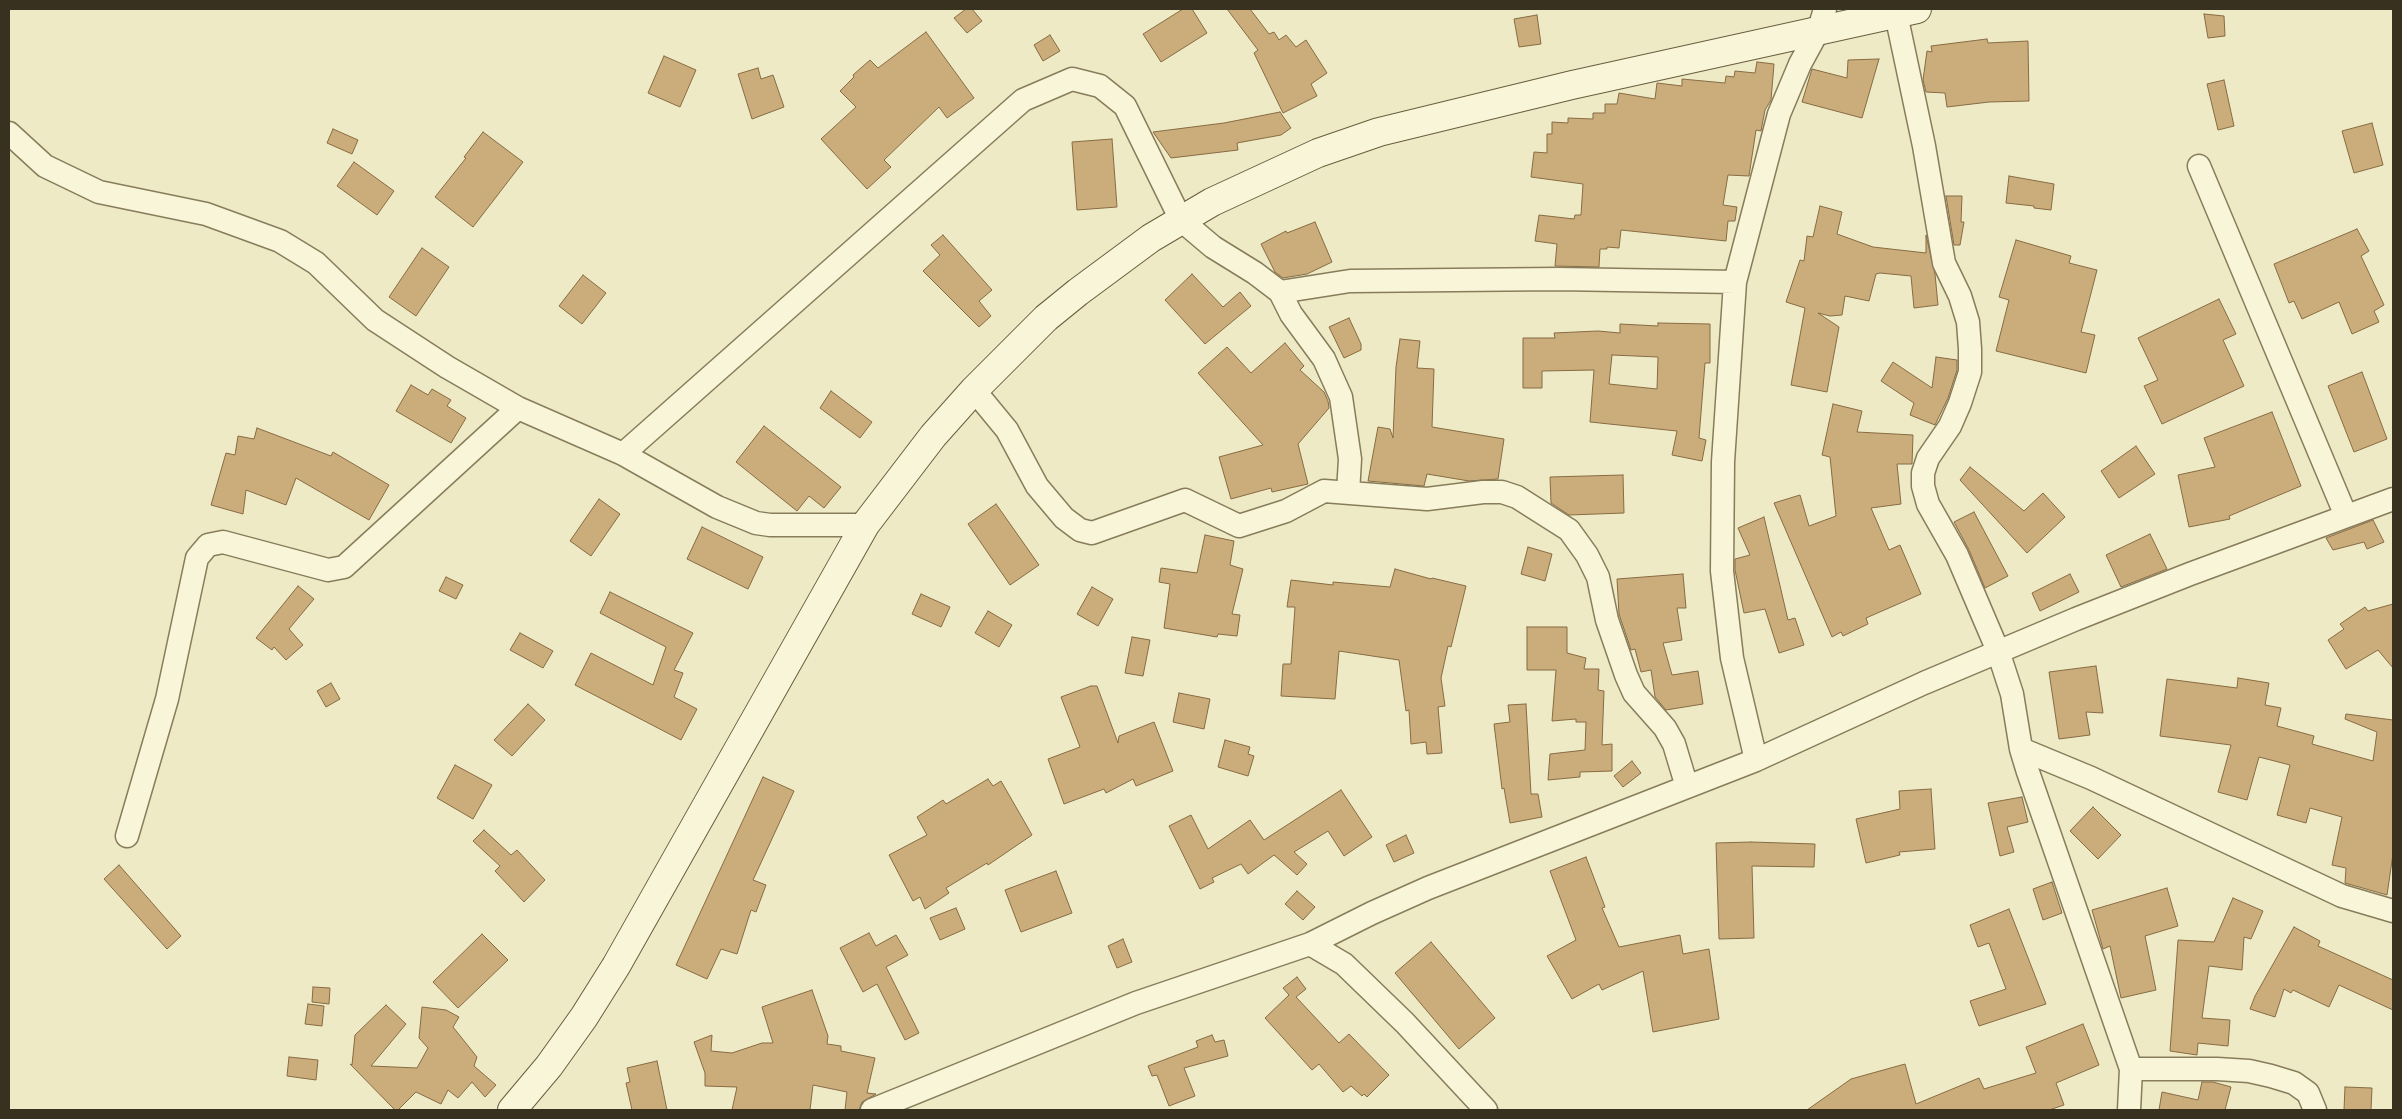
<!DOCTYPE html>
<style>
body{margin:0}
#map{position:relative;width:2402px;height:1119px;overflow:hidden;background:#edeac5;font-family:Georgia,serif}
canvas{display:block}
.frame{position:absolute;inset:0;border:10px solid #38311f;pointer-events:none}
</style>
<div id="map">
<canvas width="2402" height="1119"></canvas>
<div class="frame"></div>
</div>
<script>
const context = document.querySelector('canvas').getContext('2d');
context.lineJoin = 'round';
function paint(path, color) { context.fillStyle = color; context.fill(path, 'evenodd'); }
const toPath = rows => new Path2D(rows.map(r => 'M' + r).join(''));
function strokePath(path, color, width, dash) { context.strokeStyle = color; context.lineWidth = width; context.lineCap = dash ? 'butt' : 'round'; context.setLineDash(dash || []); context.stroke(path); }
const building = toPath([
 [966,9,972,9,982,21,967,33,954,18,966,9],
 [1183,9,1192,9,1207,33,1161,62,1143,34,1183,9],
 [1227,9,1250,9,1269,34,1274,32,1279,40,1286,35,1296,47,1306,40,1327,73,1311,84,1317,96,1283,113,1254,53,1258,50,1227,9],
 [2204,14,2224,16,2225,36,2208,38,2204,14],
 [1537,15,1541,44,1519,47,1514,19,1537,15],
 [926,32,974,98,947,118,939,107,884,160,891,167,867,189,821,139,856,107,840,91,854,77,853,75,870,60,878,68,926,32],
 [1050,35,1060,51,1043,61,1034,45,1050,35],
 [1987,39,1988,43,2028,41,2029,101,1989,102,1947,107,1945,93,1926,92,1923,80,1927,51,1932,52,1931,46,1987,39],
 [664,56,696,70,680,107,648,93,664,56],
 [1879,59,1862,118,1802,102,1812,69,1847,78,1848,60,1879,59],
 [1757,62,1774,64,1771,100,1765,110,1761,131,1756,130,1749,176,1728,175,1723,205,1737,207,1735,221,1728,221,1726,241,1621,230,1619,248,1607,247,1607,249,1600,249,1599,267,1555,266,1557,244,1535,241,1539,215,1574,219,1575,215,1581,215,1583,184,1531,177,1534,152,1547,153,1547,134,1552,134,1552,122,1568,123,1568,118,1593,119,1593,113,1605,113,1605,104,1617,104,1619,93,1655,99,1657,83,1682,86,1682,79,1725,83,1726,76,1734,77,1735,71,1755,73,1757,62],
 [758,68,761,79,773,75,784,107,752,119,738,74,758,68],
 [2224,80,2234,126,2218,130,2207,84,2224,80],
 [1280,112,1291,128,1281,135,1237,143,1238,150,1171,158,1153,132,1224,123,1280,112],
 [2372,123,2383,165,2354,173,2342,131,2372,123],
 [333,129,358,140,352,154,327,143,333,129],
 [483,132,523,162,473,227,435,197,466,158,464,157,483,132],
 [1112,139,1117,207,1077,210,1072,142,1112,139],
 [354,162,394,191,377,215,337,186,354,162],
 [2009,176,2054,184,2051,210,2034,208,2034,206,2006,203,2009,176],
 [1946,196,1962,196,1961,222,1964,222,1960,245,1954,245,1946,196],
 [1820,206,1842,212,1837,234,1873,247,1926,253,1926,235,1935,274,1938,305,1914,308,1911,276,1880,273,1876,274,1869,301,1845,296,1842,315,1830,316,1818,313,1839,327,1827,392,1791,385,1805,308,1786,302,1800,260,1804,261,1807,236,1813,237,1820,206],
 [1315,222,1332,262,1307,274,1283,278,1275,272,1261,244,1286,231,1287,233,1315,222],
 [2357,229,2369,251,2361,256,2384,305,2374,311,2379,322,2352,334,2339,302,2302,319,2294,301,2289,303,2274,264,2357,229],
 [943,235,992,290,979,301,991,316,979,327,923,271,940,255,931,245,943,235],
 [2016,240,2071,256,2069,263,2097,270,2081,332,2095,335,2086,373,1996,351,2009,300,1999,297,2016,240],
 [422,248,449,267,416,316,389,297,422,248],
 [1192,274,1223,307,1240,292,1251,306,1205,344,1165,300,1192,274],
 [583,275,606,293,582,324,559,306,583,275],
 [2219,299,2236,334,2223,340,2244,386,2162,424,2144,386,2158,380,2138,338,2219,299],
 [1349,318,1361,344,1361,350,1344,358,1329,327,1349,318],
 [1658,323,1710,324,1710,363,1705,363,1699,438,1706,440,1702,461,1672,455,1677,431,1590,422,1594,370,1542,371,1542,388,1523,388,1523,338,1555,338,1554,333,1598,331,1620,333,1620,324,1658,326,1658,323],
 [1612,355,1658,357,1657,389,1609,384,1612,355],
 [1400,339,1420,341,1417,368,1434,369,1432,427,1504,439,1498,479,1469,481,1427,474,1424,486,1368,481,1378,427,1390,429,1393,438,1396,367,1400,339],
 [1285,343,1304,366,1300,370,1324,392,1328,401,1329,408,1298,444,1308,484,1272,492,1271,488,1231,499,1219,457,1263,445,1198,373,1227,347,1251,373,1285,343],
 [1936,357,1957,360,1957,370,1948,398,1935,425,1910,415,1914,403,1881,381,1893,362,1932,388,1936,357],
 [2362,372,2387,439,2354,452,2328,386,2362,372],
 [411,385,428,395,432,389,451,400,447,406,466,418,451,443,396,411,411,385],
 [831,391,872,422,860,438,820,408,831,391],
 [1833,404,1862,411,1857,432,1913,435,1912,464,1897,464,1901,504,1871,508,1889,550,1900,545,1921,594,1866,618,1868,624,1843,636,1841,632,1832,637,1774,503,1800,495,1809,526,1836,516,1830,457,1822,455,1833,404],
 [2272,412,2301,486,2229,516,2230,519,2189,527,2178,475,2215,467,2204,438,2272,412],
 [764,426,841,487,824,508,809,496,797,511,736,462,764,426],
 [257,428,331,456,333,452,389,485,369,520,296,478,286,505,246,490,243,514,211,505,226,453,235,455,238,436,254,439,257,428],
 [2136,446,2155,474,2119,498,2101,471,2136,446],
 [1970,467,2024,511,2043,493,2065,517,2027,553,1960,480,1970,467],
 [1623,475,1624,513,1569,515,1551,503,1550,477,1623,475],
 [599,499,620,514,591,556,570,541,599,499],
 [996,504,1039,565,1010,585,968,524,996,504],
 [1974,512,2008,576,1985,588,1969,550,1954,522,1974,512],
 [1764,517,1788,620,1795,618,1804,645,1779,653,1765,609,1744,613,1735,570,1735,559,1750,555,1738,528,1764,517],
 [2373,520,2384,542,2367,549,2364,542,2333,550,2326,538,2373,520],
 [702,527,763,557,748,589,687,559,702,527],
 [2150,534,2167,569,2121,587,2106,555,2150,534],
 [1205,535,1234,541,1230,565,1243,569,1232,614,1240,615,1237,636,1218,634,1217,637,1164,628,1170,584,1159,582,1161,568,1197,573,1205,535],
 [1528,547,1552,554,1545,581,1521,574,1528,547],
 [1395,569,1431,579,1432,578,1466,586,1451,647,1448,646,1441,678,1445,706,1438,707,1442,753,1427,754,1426,742,1411,744,1409,710,1406,711,1399,660,1339,651,1335,699,1281,696,1283,664,1291,664,1295,607,1287,607,1291,580,1333,585,1333,582,1390,587,1395,569],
 [1683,574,1686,608,1677,608,1682,640,1663,643,1672,675,1698,671,1703,704,1666,710,1655,697,1651,670,1641,672,1635,649,1631,650,1619,614,1617,579,1683,574],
 [2070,574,2079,592,2040,611,2032,593,2070,574],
 [446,577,463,585,456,599,439,591,446,577],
 [298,586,314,599,289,629,303,645,286,660,274,647,272,650,256,638,298,586],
 [1092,587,1113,599,1098,626,1077,614,1092,587],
 [610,592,693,633,674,670,683,673,674,697,697,709,681,740,575,685,591,653,653,685,666,647,600,613,610,592],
 [921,594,950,607,941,627,912,614,921,594],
 [2393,604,2393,668,2378,650,2346,669,2328,640,2344,629,2340,624,2365,607,2368,611,2393,604],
 [988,611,1012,625,999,647,975,633,988,611],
 [1527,627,1567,627,1567,653,1586,658,1584,669,1599,669,1598,690,1604,691,1602,745,1612,744,1612,771,1580,772,1580,777,1548,780,1550,754,1585,750,1586,722,1576,722,1576,719,1552,721,1556,670,1527,670,1527,627],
 [520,633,553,651,543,668,510,650,520,633],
 [1132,637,1150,640,1143,676,1125,673,1132,637],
 [2096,666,2103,713,2086,712,2090,735,2059,739,2049,672,2096,666],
 [2238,678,2269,683,2265,705,2281,708,2277,726,2314,736,2312,744,2373,761,2377,732,2345,719,2346,714,2393,720,2393,854,2387,895,2345,883,2346,868,2332,865,2342,817,2310,808,2306,823,2277,815,2290,765,2259,757,2247,800,2218,792,2231,745,2160,736,2167,679,2237,688,2238,678],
 [331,683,340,699,326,707,317,691,331,683],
 [1091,686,1097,686,1118,743,1119,736,1154,722,1173,771,1136,786,1133,779,1106,793,1104,789,1064,804,1048,759,1080,747,1061,697,1091,686],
 [1179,693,1210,699,1204,729,1173,722,1179,693],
 [528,704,545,720,512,756,494,740,528,704],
 [1526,704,1531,794,1538,794,1542,817,1510,823,1504,788,1502,789,1494,724,1510,722,1508,705,1526,704],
 [1225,740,1250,747,1248,754,1254,756,1248,776,1218,767,1225,740],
 [1632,761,1641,773,1623,787,1614,776,1632,761],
 [455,765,492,785,473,819,437,798,455,765],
 [763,777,794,791,753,880,766,885,756,912,751,910,737,954,721,949,707,979,676,965,763,777],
 [988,779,993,786,1001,781,1032,835,988,865,987,863,946,888,949,893,925,909,920,897,913,901,889,855,927,835,917,817,943,800,946,804,988,779],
 [1931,789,1935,849,1899,852,1900,855,1866,863,1856,819,1900,809,1899,791,1931,789],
 [1341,790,1372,837,1344,856,1328,831,1294,852,1307,864,1297,875,1274,855,1248,874,1241,864,1212,878,1214,882,1200,889,1169,826,1191,815,1208,849,1250,820,1264,840,1341,790],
 [2022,797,2028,822,2007,827,2014,852,2000,856,1988,803,2022,797],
 [2093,807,2121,835,2098,859,2070,831,2093,807],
 [484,830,511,855,517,850,545,880,524,902,495,871,500,866,473,841,484,830],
 [1406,835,1414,853,1394,862,1386,845,1406,835],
 [1751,842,1815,844,1814,867,1752,866,1754,938,1719,939,1716,843,1751,842],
 [1586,857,1605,907,1602,908,1619,947,1680,935,1683,954,1709,949,1719,1019,1653,1032,1643,971,1602,990,1599,984,1572,999,1547,956,1576,940,1550,871,1586,857],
 [119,865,181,936,167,949,104,879,119,865],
 [1056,871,1072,913,1021,932,1005,890,1056,871],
 [2052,882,2062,913,2043,920,2033,889,2052,882],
 [2167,888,2178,926,2145,936,2156,990,2121,998,2110,946,2103,949,2092,910,2167,888],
 [1297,891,1315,907,1303,920,1285,904,1297,891],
 [2233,898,2263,911,2251,939,2244,937,2242,970,2209,966,2202,1018,2230,1020,2228,1046,2198,1043,2197,1055,2170,1051,2178,940,2214,942,2233,898],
 [956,908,965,929,940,940,930,918,956,908],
 [2009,909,2046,1004,1979,1026,1970,1001,2006,989,1989,943,1978,947,1970,925,2009,909],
 [2294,927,2320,941,2318,946,2393,980,2393,1010,2339,985,2329,1007,2293,990,2291,993,2284,989,2275,1017,2250,1009,2255,996,2294,927],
 [869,933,876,946,896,935,908,955,886,967,919,1033,905,1040,877,984,863,992,840,948,869,933],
 [482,934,508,960,458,1008,433,982,482,934],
 [1123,939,1132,962,1117,968,1108,946,1123,939],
 [1431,942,1495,1018,1459,1049,1395,973,1431,942],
 [1297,977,1306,989,1296,997,1339,1043,1349,1034,1389,1075,1367,1097,1364,1094,1362,1096,1351,1086,1343,1092,1319,1064,1312,1070,1265,1018,1289,995,1283,988,1297,977],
 [313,987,330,988,329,1004,312,1002,313,987],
 [812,990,828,1036,827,1044,841,1046,841,1051,875,1058,867,1093,876,1094,862,1102,859,1110,845,1110,847,1092,813,1085,810,1110,732,1110,737,1087,705,1086,705,1073,694,1042,712,1035,711,1051,732,1053,762,1043,773,1043,762,1007,812,990],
 [308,1004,324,1006,322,1026,305,1024,308,1004],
 [386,1005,406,1024,371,1066,417,1068,428,1048,419,1038,422,1007,446,1010,459,1017,453,1027,477,1057,474,1066,496,1085,485,1097,472,1082,458,1098,448,1090,441,1104,416,1092,398,1110,395,1110,350,1064,352,1065,355,1035,386,1005],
 [2083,1024,2099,1065,2056,1083,2064,1105,2049,1110,1807,1110,1851,1079,1905,1064,1916,1104,1979,1078,1984,1089,2036,1073,2026,1047,2083,1024],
 [1212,1035,1215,1042,1224,1040,1228,1056,1184,1068,1195,1096,1169,1106,1157,1075,1152,1076,1148,1066,1198,1047,1196,1041,1212,1035],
 [289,1057,318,1060,316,1080,287,1076,289,1057],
 [657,1061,667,1110,632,1110,626,1083,630,1082,627,1068,657,1061],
 [2202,1082,2213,1082,2231,1087,2225,1110,2159,1110,2162,1092,2198,1100,2202,1082],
 [2345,1087,2372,1088,2371,1110,2344,1110,2345,1087]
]);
const street = toPath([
 [1896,14,1924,146,1944,263,1960,296,1968,322,1970,349,1970,372,1960,403,1950,426,1928,458,1923,473,1923,486,1928,504,1957,555,1998,651,2012,694,2021,749,2028,772,2131,1069,2129,1110],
 [9,133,45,166,99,192,206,214,280,241,316,263,375,320,447,367,518,408,623,454,717,507,756,523,770,525,865,525],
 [2199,166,2346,516],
 [1280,292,1350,281,1558,279,1735,282],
 [974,390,1007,430,1037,486,1064,518,1080,530,1092,533,1185,500,1239,526,1286,511,1324,491,1427,499,1483,492,1502,492,1517,497,1569,530,1587,555,1598,577,1607,620,1626,675,1634,693,1665,728,1674,744,1687,787],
 [623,454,1023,100,1072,79,1100,86,1125,106,1181,220,1213,247,1255,273,1280,292,1291,314,1324,359,1341,397,1350,459,1348,493],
 [2021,749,2091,778,2342,896,2393,911],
 [1756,760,1732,658,1722,571,1723,462,1735,282,1779,114,1800,64,1819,29,1825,9],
 [127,836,167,699,197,558,208,545,223,542,328,570,344,567,518,408],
 [1310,944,1344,964,1405,1023,1486,1110],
 [2131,1069,2217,1069,2249,1071,2271,1076,2294,1083,2308,1093,2315,1110],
 [872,1110,1136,1003,1310,944,1372,913,1428,888,1756,760,1924,683,2076,619,2190,574,2393,499]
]);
const secondary = toPath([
 [512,1110,549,1066,584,1017,616,966,865,525,933,436,974,390,1046,318,1078,292,1151,238,1212,202,1318,153,1379,132,1572,85,1917,9]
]);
paint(building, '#cbad7c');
strokePath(building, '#876b42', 1);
strokePath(street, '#887c5b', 25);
strokePath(secondary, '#6a5d3e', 30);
strokePath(street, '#f8f5d8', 22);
strokePath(secondary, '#f8f5d8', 28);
</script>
